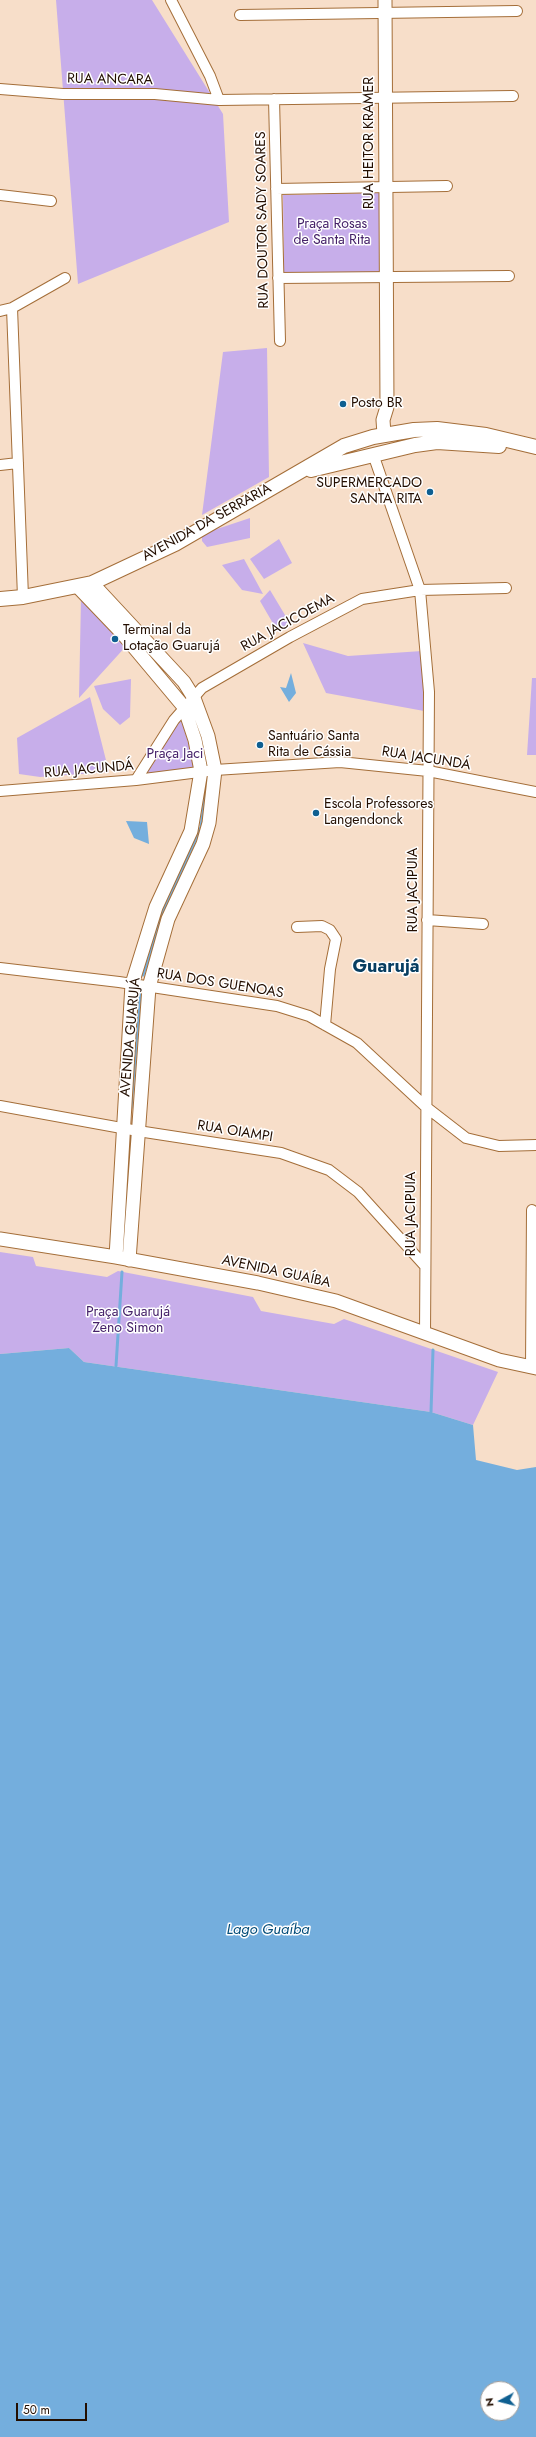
<!DOCTYPE html>
<meta charset="utf-8">
<style>
body{margin:0}
#map{position:relative;width:536px;height:2437px;overflow:hidden;background:#f7dec9;font-family:Jost,sans-serif}
canvas{display:block}
.north{position:absolute;left:480px;top:2381px;width:40px;height:40px;box-sizing:border-box;background:#fff;border:1px solid #a79f99;border-radius:50%;rotate:263deg;font-size:11px;font-weight:700;line-height:16px;text-align:center;color:#230e00}
.north::after{content:'';display:block;margin:auto;width:14px;height:18px;background:#0e5f91;clip-path:polygon(50% 0,100% 100%,50% 72%,0 100%)}
.scale{position:absolute;left:16px;top:2403px;width:71px;height:18px;box-sizing:border-box;border:2px solid #230e00;border-top:0;padding-left:5px;font-size:12px;line-height:14px;white-space:nowrap;color:#230e00;-webkit-text-stroke:3px #fff;paint-order:stroke}
</style>
<div id="map">
<canvas width="536" height="2437"></canvas>
<div class="north">N</div>
<div class="scale">50 m</div>
</div>
<script>
const context = document.querySelector('canvas').getContext('2d');
context.lineJoin = 'round';
function paint(path, color) { context.fillStyle = color; context.fill(path, 'evenodd'); }
const toPath = rows => new Path2D(rows.map(r => 'M' + r).join(''));
function strokePath(path, color, width, dash) { context.strokeStyle = color; context.lineWidth = width; context.lineCap = dash ? 'butt' : 'round'; context.setLineDash(dash || []); context.stroke(path); }
function label(font, color, halo, rows, align = 'center') {
  context.font = font + ' Jost,sans-serif'; context.lineWidth = 3; context.setLineDash([]); context.textBaseline = 'middle'; context.strokeStyle = halo; context.fillStyle = color; for (const [text, x, y, turn = 0] of rows) {
    context.save(); context.translate(x, y); context.rotate((+turn || 0) * Math.PI / 180); context.textAlign = isNaN(turn) ? turn : align; if (halo) context.strokeText(text, 0, 0); context.fillText(text, 0, 0); context.restore();
  }
}
const green = toPath([
 [56,0,152,0,223,114,229,222,78,284],
 [380,193,381,272,284,273,283,195],
 [267,348,269,477,202,515,223,352],
 [250,518,250,538,207,547,202,541,202,534],
 [279,539,292,563,264,579,250,559],
 [244,559,263,594,242,590,222,565],
 [270,590,291,625,278,632,260,601],
 [81,599,128,644,79,698],
 [303,643,348,656,422,651,424,711,326,693],
 [532,678,536,678,536,755,527,755],
 [131,679,130,717,120,725,103,709,94,686],
 [90,697,109,772,40,777,19,774,17,738],
 [181,717,195,768,142,777],
 [0,1252,33,1257,36,1266,107,1277,118,1271,253,1297,261,1311,334,1324,344,1319,498,1372,473,1425,431,1412,84,1362,69,1348,0,1354]
]);
const water = toPath([
 [291,673,296,693,289,702,280,687,286,688],
 [126,821,147,822,149,844,134,838],
 [69,1348,84,1362,431,1412,473,1425,476,1460,517,1470,536,1467,536,2437,0,2437,0,1354],
 [488,2389,512,2389,512,2413,488,2413]
]);
const stream = toPath([
 [143,975,163,912,201,827,207,784],
 [131,1108,140,994],
 [124,1239,130,1137],
 [116,1366,122,1272],
 [431,1412,433,1350]
]);
const minor = toPath([
 [171,0,210,76,219,100],
 [240,15,517,11],
 [0,89,63,94,155,94,219,100,513,96],
 [274,99,280,341],
 [276,189,447,186],
 [0,195,51,201],
 [278,278,509,276],
 [12,308,23,597],
 [0,311,12,308,65,278],
 [373,454,420,590,429,692,425,1334],
 [0,465,18,463],
 [136,780,174,720,202,688,290,637,362,599,420,590,506,588],
 [0,791,136,780,215,770,340,762,428,771,536,792],
 [427,920,483,924],
 [297,927,322,926,330,930,336,939,330,969,325,1025],
 [0,968,119,982,277,1006,309,1016,357,1043,426,1107,466,1138,499,1146,536,1145],
 [0,1106,138,1131,281,1153,329,1170,358,1192,425,1266],
 [531,1368,532,1210]
]);
const tertiary = toPath([
 [384,434,383,420,387,407,385,0],
 [92,583,184,682,194,698,208,736,215,770,209,823,203,844,168,919,149,987,129,1260],
 [78,587,122,633,184,707,195,740,201,771,191,831,156,907,132,984,116,1257],
 [0,1239,116,1257,258,1283,336,1301,499,1360,536,1368]
]);
const secondary = toPath([
 [311,470,415,445,437,442,499,446],
 [0,599,23,597,92,583,175,544,344,446,373,437,414,430,437,429,486,435,536,447]
]);
const markers = [
 [343,404,4,"#0e5f91"],
 [430,492,4,"#0e5f91"],
 [115,639,4,"#0e5f91"],
 [260,745,4,"#0e5f91"],
 [316,813,4,"#0e5f91"]
];
const streetNames = [
 ["RUA ANCARA",110,80,1],
 ["RUA HEITOR KRAMER",370,143,-90],
 ["RUA DOUTOR SADY SOARES",263,220,-91],
 ["AVENIDA DA SERRARIA",207,523,-29],
 ["RUA JACICOEMA",288,623,-29],
 ["RUA JACUNDÁ",426,759,9],
 ["RUA JACUNDÁ",89,770,-5],
 ["RUA JACIPUIA",414,890,-90],
 ["RUA DOS GUENOAS",220,984,9],
 ["AVENIDA GUARUJÁ",131,1037,-85],
 ["RUA OIAMPI",235,1132,9],
 ["RUA JACIPUIA",412,1214,-90],
 ["AVENIDA GUAÍBA",276,1272,12]
];
const parkNames = [
 ["Praça Rosas",332,225],
 ["de Santa Rita",332,241],
 ["Praça Jaci",175,755],
 ["Praça Guarujá",128,1313],
 ["Zeno Simon",128,1329]
];
const poiNames = [
 ["Posto BR",351,404],
 ["SUPERMERCADO",422,484,"right"],
 ["SANTA RITA",422,500,"right"],
 ["Terminal da",123,631],
 ["Lotação Guarujá",123,647],
 ["Santuário Santa",268,737],
 ["Rita de Cássia",268,753],
 ["Escola Professores",324,805],
 ["Langendonck",324,821]
];
const waterNames = [
 ["Lago Guaíba",268,1930]
];
const districtNames = [
 ["Guarujá",386,968]
];
paint(green, '#c7aeea');
paint(water, '#74aedd');
strokePath(stream, '#74aedd', 3);
strokePath(minor, '#a46e39', 12);
strokePath(tertiary, '#a46e39', 15);
strokePath(secondary, '#a46e39', 16);
strokePath(minor, '#fff', 10);
strokePath(tertiary, '#fff', 13);
strokePath(secondary, '#fff', 14);
for (const [x, y, r, color] of markers) { const dot = new Path2D(); dot.arc(x, y, r, 0, 2 * Math.PI); context.fillStyle = color; context.fill(dot); strokePath(dot, '#fff', 1.5); }
label('14px', '#230e00', '#fff', streetNames);
label('14px', '#452169', '#fff', parkNames);
label('14px', '#230e00', '#fff', poiNames, 'left');
label('italic 15px', '#044d79', '#fff', waterNames);
label('bold 18px', '#083e61', '#fff', districtNames);
</script>
